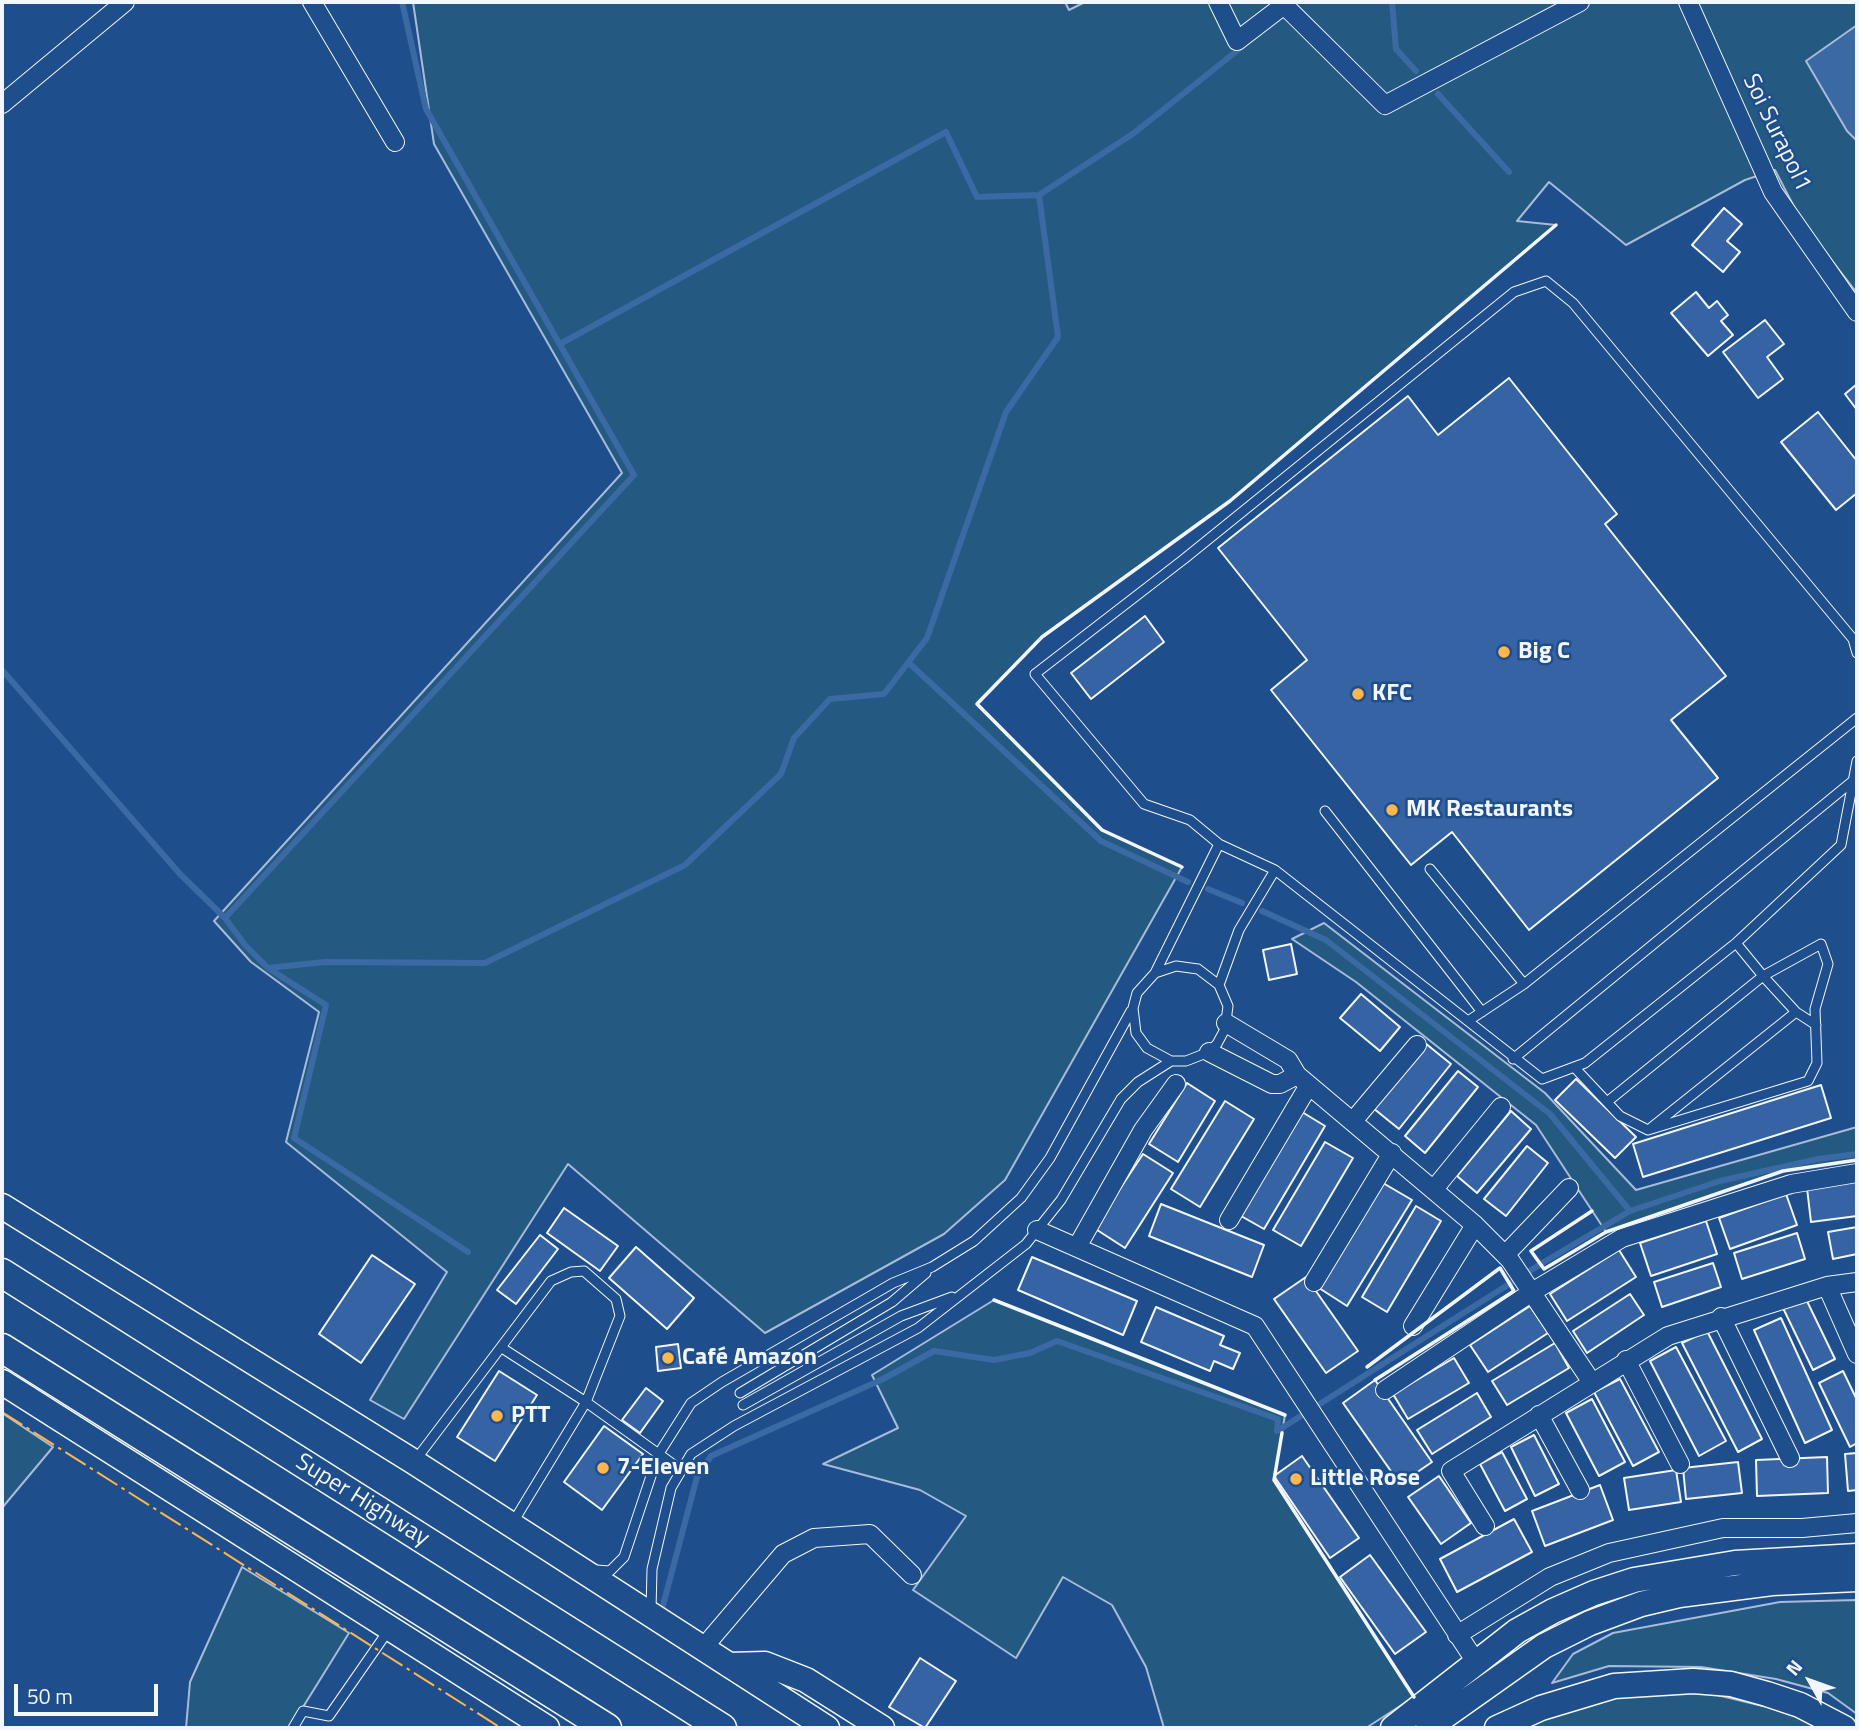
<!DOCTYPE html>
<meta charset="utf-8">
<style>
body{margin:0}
#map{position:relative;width:1859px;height:1730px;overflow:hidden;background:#1f4e8c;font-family:"Titillium Web",sans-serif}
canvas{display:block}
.frame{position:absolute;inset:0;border:4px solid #f2f6ff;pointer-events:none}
.north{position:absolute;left:1775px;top:1646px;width:70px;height:70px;-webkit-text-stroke:5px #1f4e8c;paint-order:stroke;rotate:310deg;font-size:19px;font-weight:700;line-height:28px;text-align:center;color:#f2f6ff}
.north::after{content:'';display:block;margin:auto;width:24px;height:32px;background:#f2f6ff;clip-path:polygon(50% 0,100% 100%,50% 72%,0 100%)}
.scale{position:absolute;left:14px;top:1684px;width:144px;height:32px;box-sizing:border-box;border:4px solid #f2f6ff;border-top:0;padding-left:9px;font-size:21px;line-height:24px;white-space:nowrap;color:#f2f6ff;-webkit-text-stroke:5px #1f4e8c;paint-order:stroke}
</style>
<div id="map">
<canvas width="1859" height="1730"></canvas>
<div class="frame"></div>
<div class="north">N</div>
<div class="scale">50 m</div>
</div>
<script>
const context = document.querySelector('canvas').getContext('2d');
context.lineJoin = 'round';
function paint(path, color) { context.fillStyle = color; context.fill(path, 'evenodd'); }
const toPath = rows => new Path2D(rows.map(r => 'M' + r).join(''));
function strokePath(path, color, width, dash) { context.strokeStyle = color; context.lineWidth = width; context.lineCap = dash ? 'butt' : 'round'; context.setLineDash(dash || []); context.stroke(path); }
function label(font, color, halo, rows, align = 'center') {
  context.font = font + ' "Titillium Web",sans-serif'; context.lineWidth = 5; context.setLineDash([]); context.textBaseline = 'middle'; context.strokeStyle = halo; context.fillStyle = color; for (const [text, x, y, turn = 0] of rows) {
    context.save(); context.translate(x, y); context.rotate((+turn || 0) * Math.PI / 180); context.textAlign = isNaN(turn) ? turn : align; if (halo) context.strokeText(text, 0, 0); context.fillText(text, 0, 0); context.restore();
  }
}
const green = toPath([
 [413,2,1065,2,1069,10,1085,2,1857,2,1857,293,1802,222,1775,170,1745,180,1626,245,1549,182,1517,221,1556,225,1230,501,1042,637,977,703,1102,830,1182,867,1005,1180,944,1234,765,1333,568,1164,404,1419,370,1400,447,1272,286,1142,319,1012,251,962,214,921,622,473,434,144,413,2],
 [1324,923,1545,1093,1636,1190,1857,1127,1857,1160,1783,1171,1606,1232,1536,1125,1356,982,1292,939,1324,923],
 [994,1300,1285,1415,1274,1480,1414,1697,1366,1728,1164,1728,1146,1667,1112,1605,1063,1577,1016,1658,913,1590,966,1516,920,1490,823,1464,898,1428,872,1375,994,1300],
 [2,1413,53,1447,2,1508,2,1413],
 [242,1567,349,1633,290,1728,186,1728,190,1682,242,1567],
 [1857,1600,1857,1714,1828,1693,1776,1679,1701,1667,1609,1666,1552,1683,1573,1654,1613,1633,1780,1602,1857,1600],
 [1651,1692,1713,1694,1767,1707,1829,1728,1523,1728,1542,1718,1602,1699,1651,1692]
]);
const water = toPath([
 [1857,25,1857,141,1847,131,1806,61,1857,25]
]);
const stream = toPath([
 [1392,2,1396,49,1416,71],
 [1438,94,1509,172],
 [560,344,946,132,977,197,1039,195],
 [909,663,1101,841,1188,882],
 [2,670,180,874,225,918,245,945,268,968,326,1005,294,1138,468,1252],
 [1208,889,1242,903],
 [1262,911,1326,940,1550,1114,1630,1211],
 [225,918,634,475,426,109,402,2],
 [268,968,325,962,485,963,685,865,781,774,794,738,830,699,884,694,927,638,1006,412,1058,337,1039,195,1134,133,1243,46],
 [661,1613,697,1477,711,1456,883,1379,934,1351,994,1360,1030,1353,1057,1341,1278,1419,1277,1431,1544,1262,1630,1211,1720,1181,1818,1159,1857,1154]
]);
const building = toPath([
 [1724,208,1742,224,1727,241,1740,252,1723,272,1692,245,1724,208],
 [1696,292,1709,308,1717,301,1728,315,1721,321,1733,335,1708,356,1671,313,1696,292],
 [1765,320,1784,344,1767,357,1783,379,1758,398,1723,352,1765,320],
 [1509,378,1617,514,1605,524,1726,676,1671,720,1718,778,1529,930,1452,832,1411,865,1271,690,1307,660,1218,548,1408,396,1438,435,1509,378],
 [1857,384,1857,410,1845,394,1857,384],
 [1818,412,1857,461,1857,493,1836,510,1781,442,1818,412],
 [1145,616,1164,642,1091,699,1071,673,1145,616],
 [1291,944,1297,974,1269,980,1263,950,1291,944],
 [1361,994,1400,1027,1380,1051,1340,1018,1361,994],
 [1425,1043,1451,1064,1399,1129,1373,1108,1425,1043],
 [1458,1071,1478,1087,1425,1153,1405,1136,1458,1071],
 [1576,1079,1636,1137,1615,1158,1555,1100,1576,1079],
 [1187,1083,1215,1101,1178,1162,1149,1144,1187,1083],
 [1821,1085,1831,1118,1643,1177,1633,1144,1821,1085],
 [1225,1101,1254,1119,1200,1207,1171,1189,1225,1101],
 [1511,1111,1531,1129,1477,1193,1457,1176,1511,1111],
 [1302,1112,1325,1126,1264,1229,1241,1216,1302,1112],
 [1325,1142,1353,1158,1301,1246,1273,1230,1325,1142],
 [1527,1146,1548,1163,1506,1216,1484,1199,1527,1146],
 [1143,1154,1173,1173,1125,1248,1094,1228,1143,1154],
 [1857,1181,1857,1216,1811,1222,1807,1188,1857,1181],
 [1383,1183,1412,1200,1347,1306,1319,1288,1383,1183],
 [1786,1194,1797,1225,1730,1249,1719,1218,1786,1194],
 [1161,1204,1264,1245,1252,1277,1149,1236,1161,1204],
 [1416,1206,1441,1221,1387,1312,1362,1297,1416,1206],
 [564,1208,618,1246,600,1271,547,1233,564,1208],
 [1706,1221,1717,1254,1651,1276,1640,1243,1706,1221],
 [1857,1227,1857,1254,1833,1259,1828,1232,1857,1227],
 [1797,1233,1805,1259,1742,1279,1734,1253,1797,1233],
 [540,1235,558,1249,516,1304,497,1290,540,1235],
 [636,1247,694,1298,667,1329,609,1278,636,1247],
 [1619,1250,1636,1277,1567,1321,1550,1294,1619,1250],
 [372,1255,415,1284,361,1363,319,1334,372,1255],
 [1032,1257,1137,1301,1123,1335,1018,1290,1032,1257],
 [1713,1263,1721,1287,1662,1307,1654,1282,1713,1263],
 [1306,1277,1358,1351,1326,1373,1274,1299,1306,1277],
 [1630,1294,1644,1315,1587,1353,1573,1331,1630,1294],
 [1805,1297,1835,1359,1813,1370,1783,1308,1805,1297],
 [1530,1306,1548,1333,1488,1372,1470,1345,1530,1306],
 [1156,1307,1224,1336,1220,1345,1240,1353,1233,1369,1214,1361,1210,1371,1141,1342,1156,1307],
 [1781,1318,1832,1430,1805,1443,1754,1330,1781,1318],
 [1707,1331,1762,1439,1738,1452,1682,1343,1707,1331],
 [1555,1343,1569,1368,1507,1405,1492,1381,1555,1343],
 [678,1344,681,1368,658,1371,656,1347,678,1344],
 [1676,1347,1726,1441,1699,1456,1650,1361,1676,1347],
 [1454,1358,1469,1383,1408,1419,1393,1394,1454,1358],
 [499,1371,537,1395,495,1461,457,1437,499,1371],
 [1843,1371,1857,1400,1857,1443,1850,1447,1819,1383,1843,1371],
 [1620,1379,1659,1452,1633,1466,1594,1392,1620,1379],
 [1375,1380,1432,1462,1400,1484,1343,1403,1375,1380],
 [646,1388,663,1401,640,1433,622,1420,646,1388],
 [1477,1393,1491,1417,1432,1454,1417,1430,1477,1393],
 [1592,1399,1625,1462,1599,1476,1566,1413,1592,1399],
 [604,1426,643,1454,602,1510,564,1482,604,1426],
 [1534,1435,1559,1484,1535,1496,1511,1447,1534,1435],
 [1502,1452,1527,1499,1505,1511,1480,1464,1502,1452],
 [1857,1453,1857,1490,1848,1491,1845,1454,1857,1453],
 [1302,1456,1359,1538,1330,1558,1274,1476,1302,1456],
 [1827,1457,1828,1493,1757,1496,1756,1460,1827,1457],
 [1738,1462,1742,1493,1686,1499,1683,1468,1738,1462],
 [1676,1470,1681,1502,1629,1510,1624,1478,1676,1470],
 [1439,1476,1471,1523,1441,1544,1408,1497,1439,1476],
 [1600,1485,1613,1520,1545,1546,1532,1511,1600,1485],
 [1514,1519,1532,1552,1457,1592,1440,1559,1514,1519],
 [1370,1555,1426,1632,1395,1654,1340,1577,1370,1555],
 [920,1658,956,1681,925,1728,889,1707,920,1658]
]);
const service = toPath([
 [1857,653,1853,639,1573,303,1546,281,1514,292,1184,559,1035,674,1144,804,1190,820,1219,844,1275,870,1542,1079,1585,1063,1736,943,1841,845,1857,761],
 [1325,811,1482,1012],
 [1430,869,1524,984],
 [1155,973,1219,844],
 [1219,985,1239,930,1275,870],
 [1468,1021,1524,984,1857,718],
 [1513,1059,1854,780],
 [1574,1067,1620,1116,1648,1130,1808,1081,1817,1063,1815,1009,1828,964,1821,944,1763,976,1736,943],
 [1607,1102,1763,976,1796,1012,1816,1025],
 [1652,1127,1796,1012],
 [502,1348,586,1402,681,1470],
 [740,1393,892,1302,926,1273],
 [743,1405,901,1316,952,1297],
 [414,1462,551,1281,571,1272,584,1271,616,1299,620,1316,586,1402,512,1524],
 [596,1570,610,1571,624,1557,658,1455,691,1403,722,1382,893,1283,932,1267,974,1241,1021,1198,1050,1158,1131,1011],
 [651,1610,652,1569,671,1488,691,1454,734,1426,918,1328,1026,1244,1061,1200,1121,1099,1138,1082,1171,1061,1186,1061,1209,1052,1217,1044,1225,1029,1228,1006,1219,985,1198,969,1176,966,1155,973,1137,993,1133,1008,1136,1033,1147,1048,1171,1061],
 [293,1728,303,1711,329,1716,388,1631]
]);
const minor = toPath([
 [312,2,395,142],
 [1218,2,1237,41,1284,5,1385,105,1580,2],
 [1688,2,1773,192,1857,312],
 [2,104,125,2],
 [1226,1023,1288,1060,1297,1075,1475,1225,1510,1260,1591,1381],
 [1209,1052,1272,1084,1280,1084,1297,1075],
 [1353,1121,1417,1045],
 [1434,1189,1501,1107],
 [1229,1220,1309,1085],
 [1037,1230,1255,1326,1476,1662],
 [1077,1247,1143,1130,1176,1084],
 [1505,1255,1569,1188],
 [1314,1282,1392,1153],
 [1827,1286,1857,1354],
 [1721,1317,1790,1458],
 [1413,1326,1475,1225],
 [1626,1360,1680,1464],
 [1385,1390,1532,1292,1622,1238,1791,1184,1857,1173],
 [1539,1415,1580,1490],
 [1485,1526,1451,1471,1668,1336,1827,1286,1857,1282],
 [1457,1635,1550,1577,1609,1553,1723,1528,1802,1528,1857,1523],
 [703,1648,783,1554,814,1538,870,1534,912,1575]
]);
const secondary = toPath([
 [2,1206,414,1462,827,1728],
 [2,1382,547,1728],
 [729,1665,765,1664,806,1680,882,1728],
 [1393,1728,1517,1631,1553,1611,1594,1593,1634,1580,1735,1563,1857,1556],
 [1428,1728,1544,1646,1590,1623,1641,1604,1679,1595,1772,1583,1857,1579],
 [1497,1728,1541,1708,1614,1686,1693,1681,1731,1684,1767,1694,1800,1705,1844,1728]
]);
const trunk = toPath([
 [2,1273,722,1728],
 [2,1348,607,1728]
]);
const wall = toPath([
 [1182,867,1102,830,977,704,1042,637,1230,501,1556,225],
 [1592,1211,1531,1251,1544,1269,1606,1232,1783,1171,1857,1160],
 [994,1300,1285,1415],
 [1367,1367,1500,1268,1514,1291,1375,1380],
 [1282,1433,1274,1480,1414,1697]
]);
const power = toPath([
 [2,1412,501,1728]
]);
const markers = [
 [1504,652,7,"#ffb74d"],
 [1358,694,7,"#ffb74d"],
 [1392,810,7,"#ffb74d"],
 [668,1358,7,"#ffb74d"],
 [497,1416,7,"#ffb74d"],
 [603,1468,7,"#ffb74d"],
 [1296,1479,7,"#ffb74d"]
];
const streetNames = [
 ["Soi Surapol1",1776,133,64],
 ["Super Highway",362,1501,32]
];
const poiNames = [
 ["Big C",1518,652],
 ["KFC",1372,694],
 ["MK Restaurants",1406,810],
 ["Café Amazon",682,1358],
 ["PTT",511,1416],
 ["7-Eleven",617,1468],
 ["Little Rose",1310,1479]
];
paint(green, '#245a82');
strokePath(green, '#a8bbd7', 2);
paint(water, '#3b69a3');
strokePath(water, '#a8bbd7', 2);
strokePath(stream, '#3b69a3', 6);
paint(building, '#3563a3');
strokePath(building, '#f2f6ff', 2);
strokePath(service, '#f2f6ff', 11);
strokePath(minor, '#f2f6ff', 20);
strokePath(secondary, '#f2f6ff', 27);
strokePath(trunk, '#f2f6ff', 31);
strokePath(service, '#1f4e8c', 9);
strokePath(minor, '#1f4e8c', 18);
strokePath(secondary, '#1f4e8c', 24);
strokePath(trunk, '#1f4e8c', 28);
strokePath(wall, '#f2f6ff', 3.5);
strokePath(power, '#ffb74d', 2, [24, 5, 3.5, 5]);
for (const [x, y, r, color] of markers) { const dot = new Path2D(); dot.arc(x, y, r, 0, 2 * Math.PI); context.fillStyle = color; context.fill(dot); strokePath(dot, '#1f4e8c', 2.5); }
label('24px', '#f2f6ff', '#1f4e8c', streetNames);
label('bold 24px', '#f2f6ff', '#1f4e8c', poiNames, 'left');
</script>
